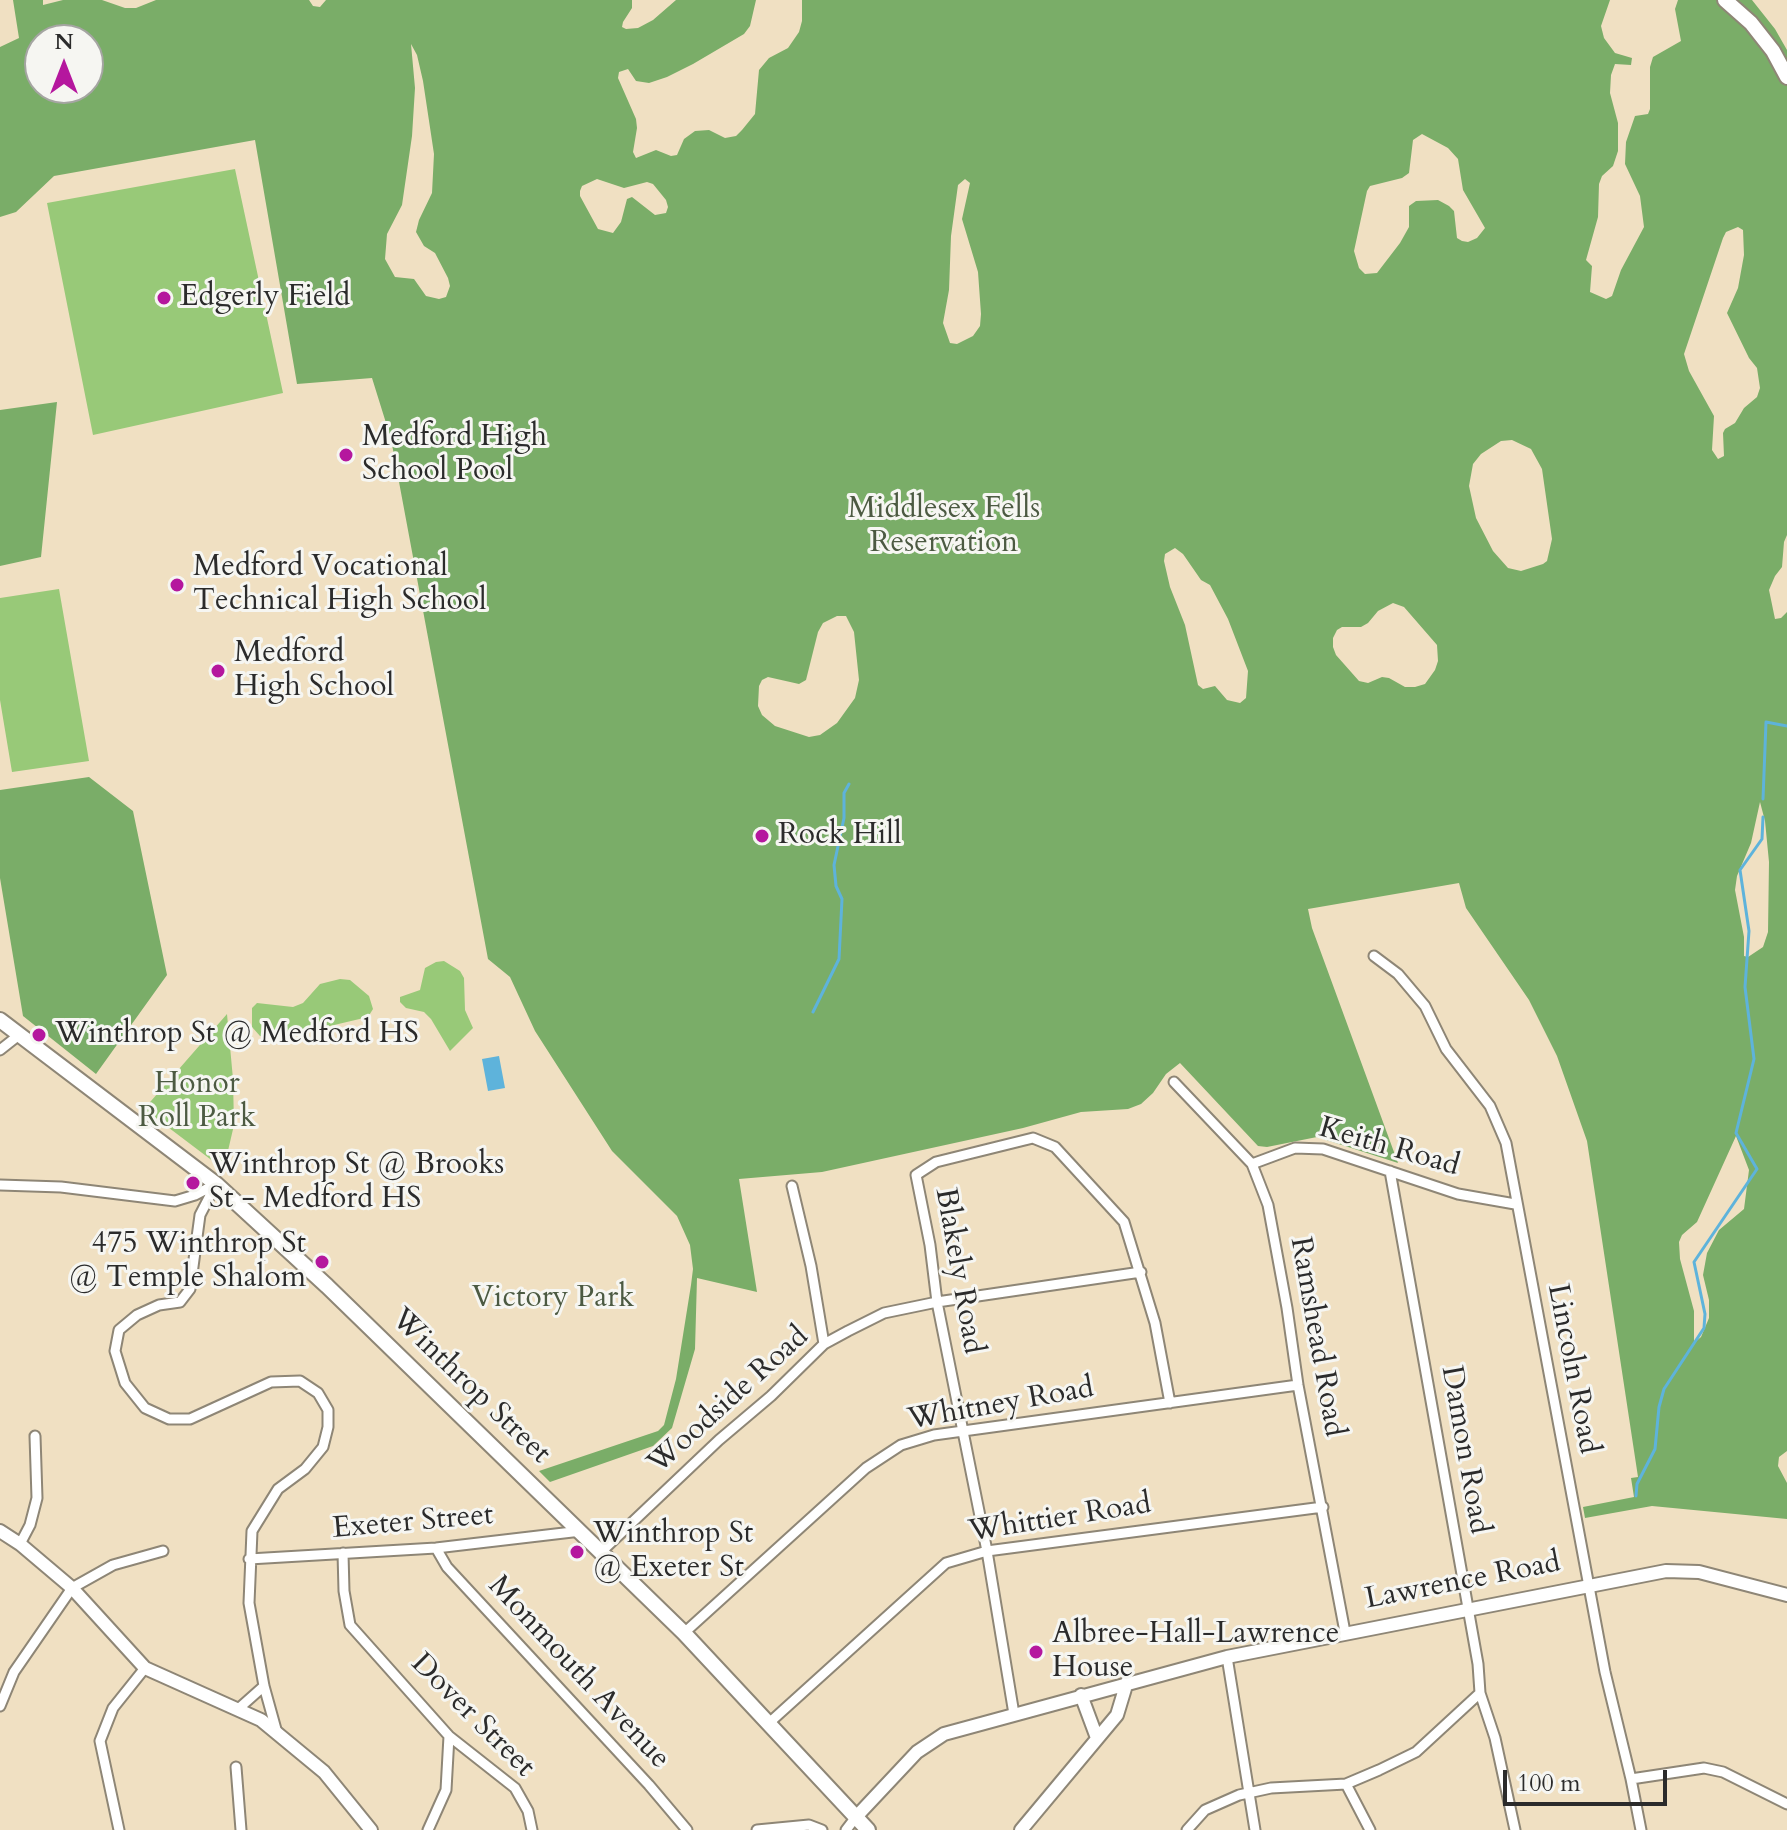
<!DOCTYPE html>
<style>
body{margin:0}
#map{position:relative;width:1787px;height:1830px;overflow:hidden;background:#f0e0c2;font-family:Cardo,serif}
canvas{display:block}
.north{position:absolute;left:24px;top:24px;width:80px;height:80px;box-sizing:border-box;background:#f6f6f2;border:2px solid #a5a5a2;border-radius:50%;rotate:0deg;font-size:22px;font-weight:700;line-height:32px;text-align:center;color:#2b2b2b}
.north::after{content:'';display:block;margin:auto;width:28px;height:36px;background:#b5179e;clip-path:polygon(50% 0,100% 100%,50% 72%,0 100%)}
.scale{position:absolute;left:1503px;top:1770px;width:164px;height:36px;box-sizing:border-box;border:4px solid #2b2b2b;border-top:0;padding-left:10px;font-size:24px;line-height:28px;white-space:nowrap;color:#2b2b2b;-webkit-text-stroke:6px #f6f6f2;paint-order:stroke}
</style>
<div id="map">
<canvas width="1787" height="1830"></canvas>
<div class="north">N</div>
<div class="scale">100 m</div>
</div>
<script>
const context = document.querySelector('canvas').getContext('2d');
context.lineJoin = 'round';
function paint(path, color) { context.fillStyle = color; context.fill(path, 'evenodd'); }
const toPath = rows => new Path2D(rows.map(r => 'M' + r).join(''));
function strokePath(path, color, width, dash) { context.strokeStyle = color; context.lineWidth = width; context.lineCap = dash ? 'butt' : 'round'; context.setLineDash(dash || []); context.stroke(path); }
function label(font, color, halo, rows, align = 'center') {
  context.font = font + ' Cardo,serif'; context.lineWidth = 6; context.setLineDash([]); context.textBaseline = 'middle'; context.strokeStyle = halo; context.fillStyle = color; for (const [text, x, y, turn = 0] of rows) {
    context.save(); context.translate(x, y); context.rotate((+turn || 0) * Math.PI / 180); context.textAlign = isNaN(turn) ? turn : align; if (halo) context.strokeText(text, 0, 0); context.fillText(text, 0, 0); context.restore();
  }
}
const green = toPath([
 [235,169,283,393,93,435,47,203],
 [59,589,89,761,12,772,0,700,0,598],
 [444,961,460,971,464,978,465,1010,473,1028,450,1051,431,1019,424,1012,406,1008,400,1002,400,997,420,990,425,968,436,962],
 [340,979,350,980,369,996,373,1009,368,1017,275,1039,260,1036,252,1027,252,1008,257,1003,293,1007,303,1003,320,984],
 [227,1014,233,1079,234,1125,227,1155,218,1165,144,1109]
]);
const forest = toPath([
 [13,0,43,0,43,5,63,0,102,0,125,8,136,8,156,0,309,0,313,6,320,7,326,0,632,0,632,8,623,22,622,27,626,29,638,28,653,20,676,0,756,0,750,26,744,34,693,64,667,77,649,83,636,81,628,69,619,72,618,78,636,119,637,128,633,152,636,158,656,150,671,156,677,155,684,139,695,131,709,130,725,138,736,136,742,130,755,114,759,70,769,58,788,48,799,32,802,21,802,0,1610,0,1601,26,1604,38,1615,53,1632,58,1631,65,1615,64,1611,75,1610,93,1618,123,1618,151,1613,166,1602,176,1599,184,1598,217,1586,260,1592,266,1590,292,1606,299,1612,296,1621,270,1644,227,1640,196,1625,164,1626,142,1635,116,1648,114,1650,109,1650,67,1653,57,1681,41,1675,9,1678,0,1752,0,1775,29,1787,50,1787,535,1784,542,1782,567,1775,576,1769,590,1775,619,1781,618,1787,612,1787,1451,1779,1457,1778,1466,1787,1483,1787,1519,1652,1506,1585,1518,1583,1507,1634,1497,1631,1478,1638,1477,1587,1141,1557,1056,1529,1000,1466,908,1459,883,1308,909,1312,928,1398,1163,1317,1137,1267,1147,1258,1146,1180,1063,1166,1074,1153,1093,1141,1104,1128,1109,1081,1112,1023,1128,822,1172,739,1179,757,1292,697,1278,695,1349,672,1428,653,1446,550,1482,539,1471,658,1431,664,1425,676,1379,691,1285,693,1269,690,1245,677,1216,612,1151,535,1031,510,977,488,959,391,439,372,378,297,384,255,140,54,176,16,212,0,217,0,47,19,38],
 [40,40,88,40,88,88,40,88],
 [411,44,417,55,423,81,434,154,432,193,419,220,416,232,424,246,435,253,448,278,450,286,446,297,439,299,426,296,414,279,395,277,385,259,387,234,402,205,412,136,415,88],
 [1422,134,1448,148,1458,159,1463,190,1485,228,1477,238,1468,242,1462,241,1457,238,1454,211,1449,206,1438,200,1416,201,1409,206,1409,227,1400,243,1377,273,1365,274,1359,268,1354,251,1367,191,1370,186,1402,178,1409,173,1413,140],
 [597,179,624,188,647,182,653,184,666,200,668,207,666,213,655,215,632,197,627,199,621,222,613,233,598,229,580,196,580,191,582,186],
 [965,179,970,183,962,219,978,272,981,314,980,326,973,336,957,344,950,343,943,323,949,290,951,236,958,185],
 [1738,227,1743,230,1744,255,1738,288,1727,313,1749,358,1757,368,1760,388,1757,397,1744,408,1735,423,1725,429,1723,433,1724,456,1718,459,1712,450,1714,416,1689,371,1684,354,1723,238,1726,232],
 [1512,440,1531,449,1542,469,1552,539,1547,561,1543,564,1521,571,1508,568,1493,551,1476,518,1469,486,1473,464,1481,454,1501,441],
 [1175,548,1183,554,1201,580,1210,585,1228,619,1248,671,1246,698,1240,703,1227,700,1215,686,1203,689,1198,685,1185,625,1170,587,1164,561,1165,554],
 [1393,603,1404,607,1437,645,1438,661,1435,670,1425,684,1415,687,1405,687,1389,678,1382,677,1368,683,1359,681,1336,655,1333,647,1333,638,1337,630,1342,627,1361,627,1368,623,1378,611],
 [837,616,846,616,854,632,859,680,855,698,837,723,820,735,809,737,775,726,762,715,758,706,759,686,762,680,768,677,799,684,806,680,818,632,823,623],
 [1760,802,1765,821,1769,862,1768,932,1763,947,1748,957,1744,956,1744,937,1735,890,1737,876,1751,843],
 [1736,1136,1749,1170,1744,1209,1719,1230,1707,1253,1703,1275,1709,1300,1709,1318,1701,1337,1694,1343,1694,1311,1680,1259,1679,1242,1682,1235,1697,1222],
 [57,402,41,557,0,566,0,410],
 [89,777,133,811,167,975,96,1074,23,1016,0,878,0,790]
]);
const water = toPath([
 [499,1056,505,1088,488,1091,482,1059]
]);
const stream = toPath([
 [1763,799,1766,722,1787,726],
 [813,1012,839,959,842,899,836,886,834,865,844,818,844,793,849,784],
 [1636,1496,1637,1484,1655,1449,1659,1407,1664,1389,1704,1328,1705,1314,1694,1262,1757,1169,1736,1133,1754,1059,1745,987,1749,931,1740,870,1762,839,1763,817]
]);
const minor = toPath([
 [1374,956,1398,974,1425,1006,1446,1049,1490,1106,1506,1143,1605,1672,1631,1779,1641,1830],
 [0,1050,19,1035],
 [1174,1082,1252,1164,1268,1205,1287,1308,1298,1385,1345,1632],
 [1252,1164,1295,1148,1323,1149,1458,1194,1515,1204],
 [1390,1171,1478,1664,1480,1693,1495,1738,1515,1830],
 [216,1184,200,1215,190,1289,180,1302,159,1305,137,1315,119,1330,115,1351,125,1383,145,1408,169,1419,190,1419,271,1382,300,1381,318,1393,328,1410,328,1427,323,1447,305,1469,278,1489,252,1531,249,1603,264,1686,277,1733],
 [0,1185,61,1187,175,1201,195,1195,216,1184],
 [792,1186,811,1266,824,1344],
 [20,1544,30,1525,37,1498,35,1436],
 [436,1548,447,1567,649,1785,687,1830],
 [602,1551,719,1440,771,1396,824,1344,848,1331,884,1313,937,1302,1141,1272],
 [343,1553,344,1591,350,1625,449,1736,515,1788,528,1811,532,1830],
 [249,1559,436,1548,581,1531],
 [684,1633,866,1468,901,1445,934,1435,1298,1385],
 [1227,1657,1255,1830],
 [0,1706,14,1672,72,1588,113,1565,163,1551],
 [237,1710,264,1686],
 [1014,1714,987,1551,937,1302,930,1245,916,1175,936,1162,1033,1138,1055,1147,1124,1222,1155,1323,1170,1403],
 [769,1723,946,1563,987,1551,1323,1507],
 [236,1767,241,1830],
 [1631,1779,1704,1768,1723,1772,1787,1804],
 [1346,1784,1370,1830],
 [119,1830,100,1741,113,1708,145,1668],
 [428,1830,446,1790,449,1736],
 [757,1830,809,1825,822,1830],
 [846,1830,856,1817],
 [1187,1830,1205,1810,1239,1795,1271,1788,1346,1784,1379,1770,1416,1752,1480,1693]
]);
const tertiary = toPath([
 [0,1531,20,1544,72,1588,145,1668,261,1720,324,1772,371,1830],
 [1081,1695,1097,1738],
 [856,1817,917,1752,944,1734,1227,1657,1666,1571,1699,1572,1787,1595],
 [1021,1830,1117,1715,1127,1682]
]);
const secondary = toPath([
 [1725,0,1751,23,1773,51,1787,77]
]);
const primary = toPath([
 [0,1020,216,1184,327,1286,684,1633,868,1830]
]);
const markers = [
 [164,298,8,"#b5179e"],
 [346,455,8,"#b5179e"],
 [177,585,8,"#b5179e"],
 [218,671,8,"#b5179e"],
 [762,836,8,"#b5179e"],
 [39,1035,8,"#b5179e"],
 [193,1183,8,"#b5179e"],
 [322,1262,8,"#b5179e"],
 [577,1552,8,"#b5179e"],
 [1036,1652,8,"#b5179e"]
];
const poiNames = [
 ["Edgerly Field",180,298],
 ["Medford High",362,438],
 ["School Pool",362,472],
 ["Medford Vocational",193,568],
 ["Technical High School",193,602],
 ["Medford",234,654],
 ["High School",234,688],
 ["Rock Hill",778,836],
 ["Winthrop St @ Medford HS",55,1035],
 ["Winthrop St @ Brooks",209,1166],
 ["St - Medford HS",209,1200],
 ["475 Winthrop St",306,1245,"right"],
 ["@ Temple Shalom",306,1279,"right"],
 ["Winthrop St",593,1535],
 ["@ Exeter St",593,1569],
 ["Albree-Hall-Lawrence",1052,1635],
 ["House",1052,1669]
];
const parkNames = [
 ["Middlesex Fells",944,510],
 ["Reservation",944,544],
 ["Honor",197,1085],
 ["Roll Park",197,1119],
 ["Victory Park",553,1299]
];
const streetNames = [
 ["Keith Road",1389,1148,16],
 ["Blakely Road",958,1271,80],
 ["Ramshead Road",1316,1337,80],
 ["Lincoln Road",1572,1369,79],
 ["Winthrop Street",470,1387,44],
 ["Woodside Road",729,1401,-42],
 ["Whitney Road",1001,1405,-10],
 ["Damon Road",1464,1450,80],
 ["Whittier Road",1060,1519,-9],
 ["Exeter Street",413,1523,-5],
 ["Lawrence Road",1463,1582,-11],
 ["Monmouth Avenue",578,1673,47],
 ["Dover Street",472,1716,45]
];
paint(green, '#98c978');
paint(forest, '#7aad68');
paint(water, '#5eb3db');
strokePath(stream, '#5eb3db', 3);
strokePath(minor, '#8e8676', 13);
strokePath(tertiary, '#8e8676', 16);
strokePath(secondary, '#8e8676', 18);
strokePath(primary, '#8e8676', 18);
strokePath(minor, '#fff', 9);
strokePath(tertiary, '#fff', 12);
strokePath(secondary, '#fff', 14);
strokePath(primary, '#fff', 14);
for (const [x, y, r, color] of markers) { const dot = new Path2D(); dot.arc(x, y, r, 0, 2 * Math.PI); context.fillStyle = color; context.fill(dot); strokePath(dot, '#f6f6f2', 3); }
label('30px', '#2b2b2b', '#f6f6f2', poiNames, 'left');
label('30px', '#4c5a42', '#f6f6f2', parkNames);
label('30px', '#2b2b2b', '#f6f6f2', streetNames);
</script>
